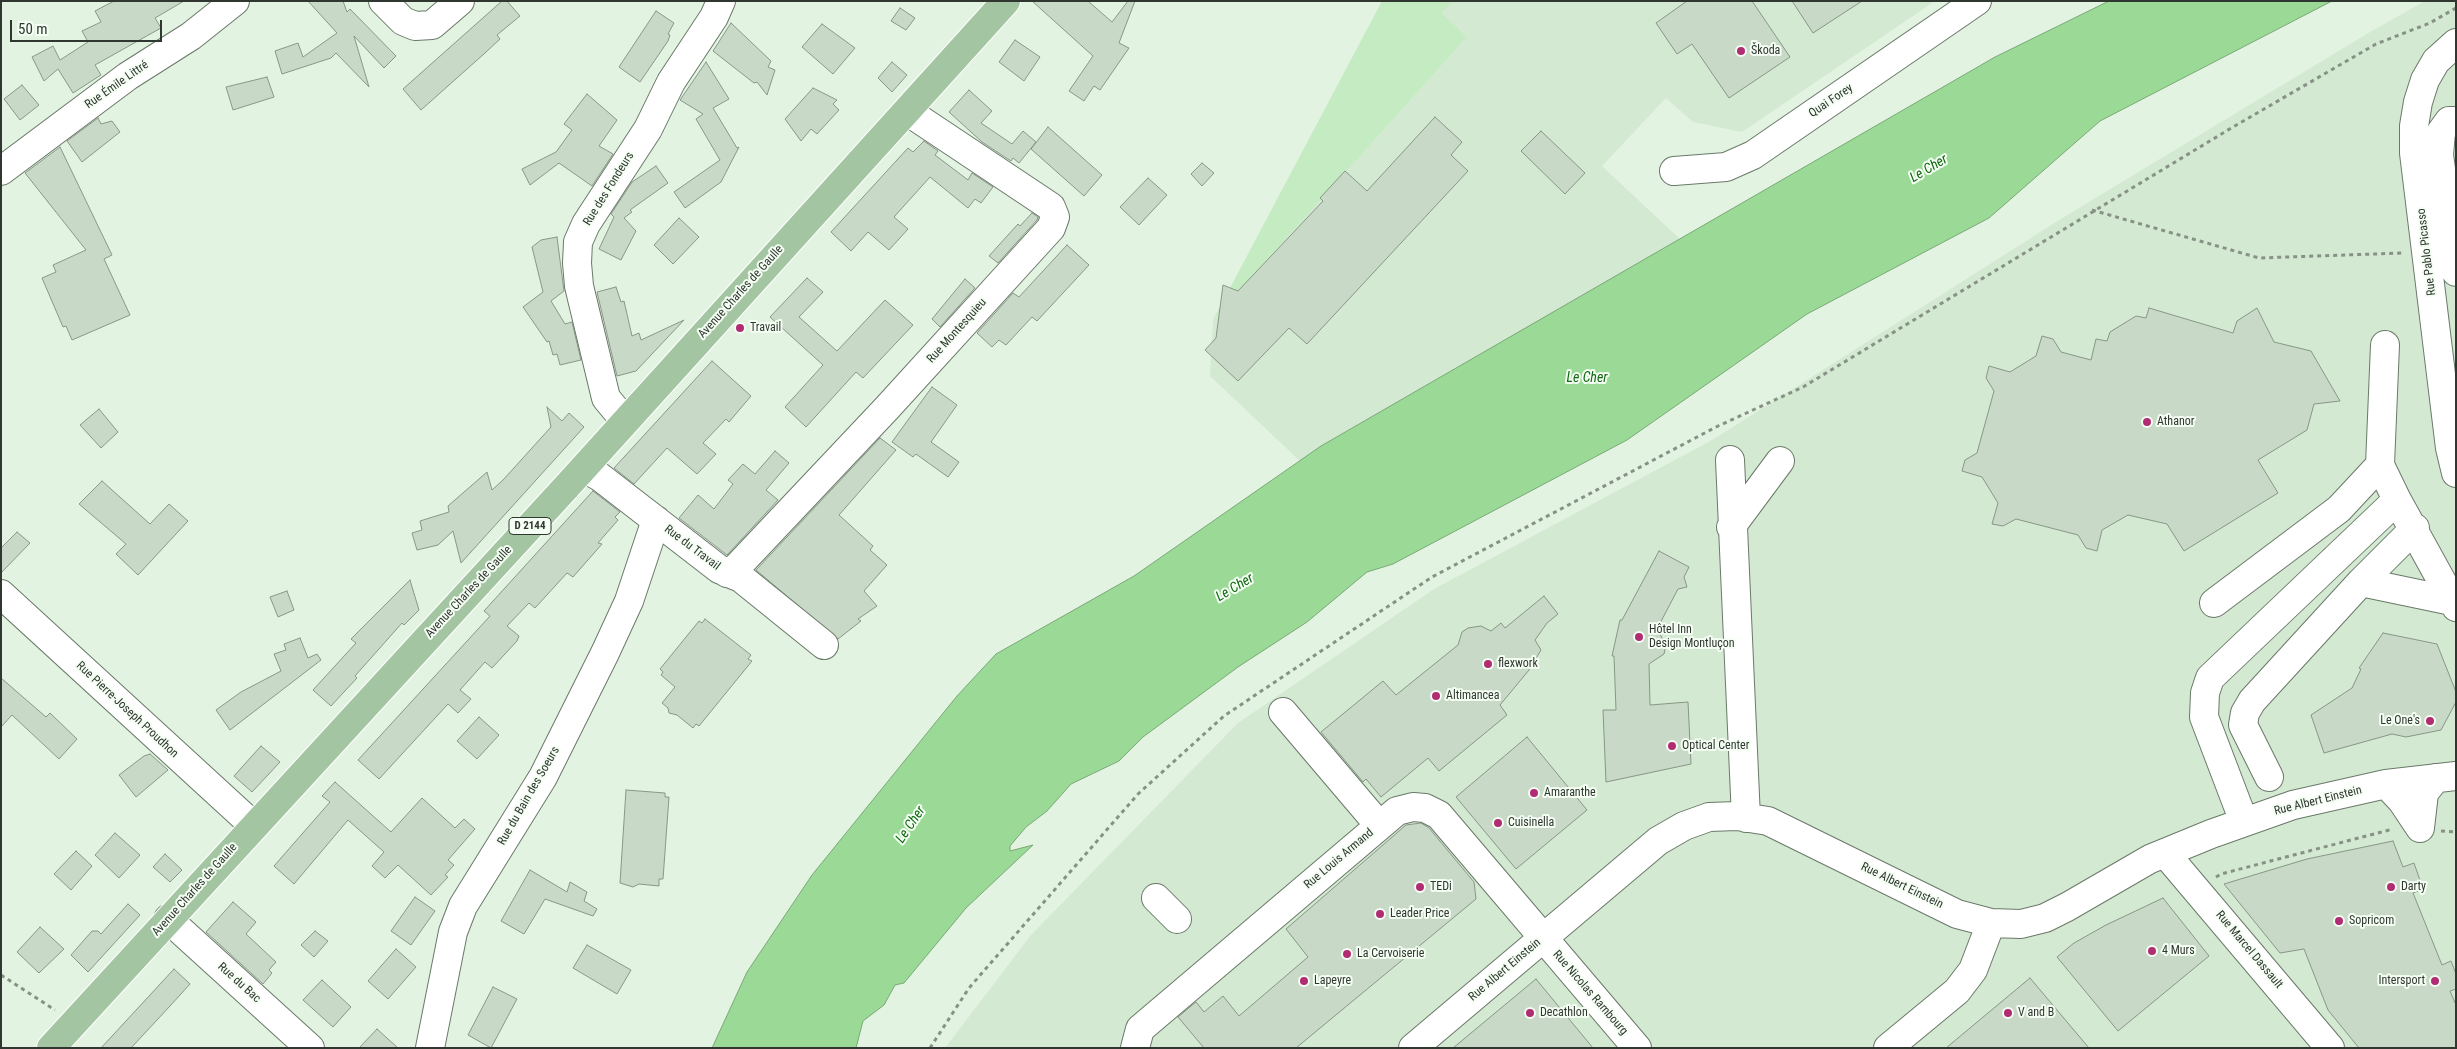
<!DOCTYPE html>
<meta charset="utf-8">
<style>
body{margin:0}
#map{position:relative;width:2457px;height:1049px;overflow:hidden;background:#e3f3e1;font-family:"Roboto Condensed",sans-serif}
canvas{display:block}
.frame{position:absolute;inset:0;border:2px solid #303730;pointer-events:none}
.scale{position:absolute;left:10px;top:20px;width:152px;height:22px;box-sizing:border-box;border:2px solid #303730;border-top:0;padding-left:6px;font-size:15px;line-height:18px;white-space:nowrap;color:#303730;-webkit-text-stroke:4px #f4fef3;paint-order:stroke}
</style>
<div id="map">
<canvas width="2457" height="1049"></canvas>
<div class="frame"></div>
<div class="scale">50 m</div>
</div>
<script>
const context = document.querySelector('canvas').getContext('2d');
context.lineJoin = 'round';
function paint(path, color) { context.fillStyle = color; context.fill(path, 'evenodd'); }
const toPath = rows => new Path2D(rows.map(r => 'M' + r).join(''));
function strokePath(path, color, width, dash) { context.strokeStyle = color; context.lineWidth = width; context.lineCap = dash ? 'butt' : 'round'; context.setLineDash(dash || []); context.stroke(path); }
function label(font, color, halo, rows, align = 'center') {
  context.font = font + ' "Roboto Condensed",sans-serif'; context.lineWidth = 4; context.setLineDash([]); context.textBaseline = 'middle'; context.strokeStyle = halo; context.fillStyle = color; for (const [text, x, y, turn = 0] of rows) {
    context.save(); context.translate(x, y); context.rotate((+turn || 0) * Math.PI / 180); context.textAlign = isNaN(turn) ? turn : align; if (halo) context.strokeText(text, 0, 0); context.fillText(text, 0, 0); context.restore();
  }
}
const built = toPath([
 [1453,1,1935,1,1742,132,1693,122,1666,98,1602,166,1681,240,1321,446,1300,461,1210,376,1213,320,1467,37,1442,13],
 [2425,1,2456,1,2456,1048,945,1048,1031,935,1238,723,1434,589,1714,439,2064,217,2370,32]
]);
const green = toPath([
 [1382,1,1453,1,1442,13,1467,37,1213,320]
]);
const water = toPath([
 [2109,1,2332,1,2100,121,1989,218,1807,314,1627,440,1393,564,1367,572,1307,622,1238,667,1143,737,1119,761,1071,784,1047,811,1026,827,1010,846,1010,851,1033,845,966,908,904,983,895,985,884,1005,863,1021,856,1048,712,1048,747,972,812,875,957,696,996,654,1134,576,1321,446,1995,57,2109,1]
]);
const building = toPath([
 [114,1,184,1,155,18,161,28,95,65,101,75,73,93,58,69,44,81,32,57,53,46,60,60,88,42,82,31,101,22,95,11,114,1],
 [308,1,343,1,347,12,350,9,396,56,384,68,354,36,369,87,336,53,331,58,282,74,275,51,298,43,303,57,337,33,308,1],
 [502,1,507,1,520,16,497,35,500,39,485,53,421,110,403,89,502,1],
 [1032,1,1088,1,1112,22,1128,1,1135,1,1119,43,1129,48,1100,90,1094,86,1084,101,1069,91,1093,56,1032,1],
 [1687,1,1752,1,1790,57,1729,98,1692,44,1677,54,1656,23,1687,1],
 [1792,1,1862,1,1813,33,1792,1],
 [900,8,915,18,906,30,891,21,900,8],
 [656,11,674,23,668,34,670,35,668,41,640,82,619,67,656,11],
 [731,23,771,61,768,67,775,70,767,95,757,82,754,83,713,51,731,23],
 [822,24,855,48,833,74,802,47,822,24],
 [1015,40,1040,57,1024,81,999,62,1015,40],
 [706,62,729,99,713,108,737,148,739,147,721,182,685,208,674,192,720,160,696,119,703,114,680,100,706,62],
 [892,62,907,75,892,92,878,78,892,62],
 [267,77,274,97,233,110,226,87,267,77],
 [22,85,39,105,20,120,4,99,22,85],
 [813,88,837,100,833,104,839,110,817,134,811,129,801,141,785,119,813,88],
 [969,90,992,111,981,123,1012,144,1023,131,1036,142,1019,163,1013,158,1011,161,982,142,949,112,969,90],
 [587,94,617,120,599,146,613,154,592,186,559,163,530,185,522,169,556,152,572,130,564,124,587,94],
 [1435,117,1462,142,1451,155,1468,171,1307,344,1289,328,1238,381,1205,350,1216,338,1223,285,1238,291,1323,201,1320,198,1345,171,1367,191,1435,117],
 [98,118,101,124,112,121,120,132,82,162,67,141,98,118],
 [1048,127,1102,175,1084,196,1031,149,1048,127],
 [1541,131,1585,173,1565,194,1521,151,1541,131],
 [924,141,938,151,935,155,968,180,972,173,993,187,981,203,975,199,968,208,930,177,894,217,908,229,889,250,868,232,851,251,831,232,908,148,913,152,924,141],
 [60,147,112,255,104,259,130,315,72,340,66,326,63,327,42,278,56,272,53,265,86,250,25,173,60,147],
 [1202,163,1214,173,1202,186,1191,174,1202,163],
 [656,166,668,183,630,210,632,212,624,218,636,231,621,260,599,249,614,217,611,214,632,182,656,166],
 [1148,178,1167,195,1139,225,1120,207,1148,178],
 [1032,213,1038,217,1037,220,998,263,989,256,1018,224,1020,226,1032,213],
 [679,218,699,237,673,264,654,245,679,218],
 [557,237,564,291,551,301,565,324,572,322,581,360,560,365,557,354,553,355,549,341,547,342,523,307,543,292,532,247,541,240,557,237],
 [1067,245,1089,265,1037,321,1032,317,1006,345,999,340,992,347,977,333,1013,293,1019,297,1067,245],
 [807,278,823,292,799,317,837,351,885,300,913,325,863,378,856,372,806,427,785,407,823,365,770,317,807,278],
 [965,279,975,288,940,327,932,319,965,279],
 [616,287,621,302,624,301,632,336,639,333,641,340,684,320,636,371,617,376,597,292,616,287],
 [2149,308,2233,333,2237,321,2257,308,2274,342,2311,351,2340,401,2314,404,2307,430,2258,460,2278,493,2184,551,2167,524,2128,515,2102,530,2097,551,2086,548,2078,535,2016,519,2003,526,1992,524,1998,503,1982,477,1962,471,1965,460,1977,453,1994,391,1986,378,1989,366,2010,372,2036,356,2042,336,2053,339,2061,352,2091,360,2096,339,2107,341,2110,332,2136,316,2146,318,2149,308],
 [712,361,751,396,729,422,726,419,703,443,716,454,697,474,667,448,634,484,614,468,712,361],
 [932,387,957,405,931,442,959,462,948,477,916,454,913,457,892,442,932,387],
 [547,407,562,421,569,413,584,427,461,563,453,531,438,545,417,550,412,533,422,530,420,521,449,512,448,506,487,472,492,490,503,480,551,427,547,407],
 [99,409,118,432,101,448,80,425,99,409],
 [880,438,896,450,839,515,873,546,870,550,887,565,864,591,877,606,858,619,861,621,838,639,756,570,880,438],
 [775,451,789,463,766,490,778,500,727,555,679,518,698,495,714,509,733,484,728,480,743,464,755,474,775,451],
 [102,481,150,524,169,504,188,521,138,575,116,554,126,544,79,504,102,481],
 [593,491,620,512,615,517,618,520,598,543,602,544,573,577,567,573,535,608,529,603,507,626,519,636,517,641,492,668,485,662,460,690,471,699,458,713,448,704,379,779,358,760,490,616,484,611,593,491],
 [17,532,30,543,1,573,1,548,17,532],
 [1659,551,1689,567,1684,577,1687,587,1678,589,1657,629,1666,645,1664,654,1649,664,1650,705,1688,702,1691,764,1606,782,1603,710,1616,710,1614,656,1612,656,1620,620,1622,620,1659,551],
 [410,580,419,610,404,625,402,623,355,676,357,678,331,706,313,690,356,643,351,639,410,580],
 [287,591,294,610,278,617,270,597,287,591],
 [1544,596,1558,614,1547,623,1535,640,1541,650,1529,670,1500,705,1507,715,1439,771,1428,758,1381,797,1366,779,1363,782,1321,732,1383,681,1396,695,1458,645,1462,632,1468,628,1481,626,1491,631,1501,623,1505,628,1544,596],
 [705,619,751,655,748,659,752,661,699,726,696,724,693,728,677,715,669,713,668,708,662,703,675,687,661,675,663,672,660,669,699,621,702,623,705,619],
 [2383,633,2437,644,2456,692,2456,702,2441,730,2406,737,2392,734,2324,753,2311,715,2352,688,2361,669,2359,668,2383,633],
 [300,638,308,658,317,654,321,660,230,730,216,710,241,692,281,671,274,654,286,650,284,644,300,638],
 [1,678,46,717,50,713,77,739,59,759,12,715,1,727,1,678],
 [479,717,499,735,477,759,457,741,479,717],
 [1527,737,1587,810,1516,869,1456,797,1527,737],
 [261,746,280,762,252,792,234,776,261,746],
 [150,754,168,770,136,797,119,775,144,756,150,754],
 [335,782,391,832,422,798,455,828,464,819,475,829,448,860,454,865,445,875,448,877,431,895,398,865,385,878,372,866,384,852,348,820,294,884,274,866,330,802,322,796,335,782],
 [626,790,665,793,665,797,669,797,663,879,659,879,659,886,639,884,633,887,620,883,626,790],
 [1421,823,1429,828,1474,882,1476,899,1296,1048,1204,1048,1178,1017,1196,1002,1204,1012,1223,996,1239,1016,1308,957,1286,929,1406,825,1421,823],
 [115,833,140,855,119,878,95,855,115,833],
 [2393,841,2403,867,2414,863,2423,889,2413,893,2442,965,2451,961,2456,974,2456,989,2450,991,2456,1005,2456,1048,2359,1048,2328,1010,2304,949,2280,953,2224,884,2307,859,2393,841],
 [76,851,92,866,71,890,54,874,76,851],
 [165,854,182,870,170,882,153,867,165,854],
 [530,870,567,892,570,882,587,892,584,901,597,909,593,916,545,899,524,934,501,921,530,870],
 [415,897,435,911,411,945,391,931,415,897],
 [2163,898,2209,956,2118,1031,2057,957,2074,943,2106,925,2163,898],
 [233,902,256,922,246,934,276,962,269,970,272,973,263,984,206,932,233,902],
 [128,904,140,915,88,972,71,955,92,931,98,931,101,934,128,904],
 [40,927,64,949,39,973,17,952,40,927],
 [315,931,328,941,314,957,301,945,315,931],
 [587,945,631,970,617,994,573,968,587,945],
 [396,949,416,967,388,999,368,981,396,949],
 [174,969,190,984,170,1006,131,1048,101,1048,174,969],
 [2030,978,2089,1048,1946,1048,2030,978],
 [1536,979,1593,1048,1453,1048,1536,979],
 [322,980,351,1007,333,1027,303,1000,322,980],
 [493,987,517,999,491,1048,468,1035,493,987],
 [377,1029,398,1048,359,1048,377,1029]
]);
const path = toPath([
 [2092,210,2259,258,2403,253],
 [2441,831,2456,832],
 [2216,877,2221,874,2393,829],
 [1,975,55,1010],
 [930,1048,969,988,1138,794,1224,716,1432,577,1716,427,1803,387,2233,127,2376,44,2430,23,2456,8]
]);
const minor = toPath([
 [383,1,403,21,415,26,432,25,460,1],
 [2456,43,2436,61,2425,80,2418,102,2414,126,2414,153,2450,448,2456,473],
 [2456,121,2449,121,2441,132,2439,155,2456,272],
 [1,171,128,76,191,36,235,1],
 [1674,171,1726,167,1753,155,1977,1],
 [625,421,606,398,579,286,577,263,578,242,586,224,648,129,671,82,714,17,721,1],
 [1730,460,1746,818],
 [2380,465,2385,345],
 [584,468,600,477,719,569,741,578,824,645],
 [1731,527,1780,461],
 [727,573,736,568,887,408,1051,228,1055,217,1051,207,907,111],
 [2361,582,2452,601],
 [1,594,254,826],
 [2214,603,2339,509,2380,465,2397,500],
 [1283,712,1379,825],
 [2269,777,2243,725,2245,713,2252,701,2361,582,2415,528],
 [2386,784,2402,801,2420,828,2424,793,2436,778],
 [2244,822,2204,717,2205,693,2210,678,2397,500,2456,607],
 [2165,853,2330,1048],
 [1156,898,1177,919],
 [168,919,310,1048],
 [430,1048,453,932,463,906,543,777,605,653,629,601,656,520],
 [1135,1048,1140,1029,1397,811,1413,807,1425,808,1439,815,1637,1048],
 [1413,1048,1658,841,1684,826,1709,817,1737,816,1768,821,1957,914,1991,923,2021,924,2045,918,2067,907,2150,859,2211,834,2293,805,2386,784,2456,776],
 [1888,1048,1957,991,1973,970,1991,923]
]);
const major = toPath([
 [51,1048,569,484,1006,1]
]);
const markers = [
 [1741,51,5,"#b12c73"],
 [740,328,5,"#b12c73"],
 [2147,422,5,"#b12c73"],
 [1639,637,5,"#b12c73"],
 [1488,664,5,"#b12c73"],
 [1436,696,5,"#b12c73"],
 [2430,721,5,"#b12c73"],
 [1672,746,5,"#b12c73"],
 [1534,793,5,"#b12c73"],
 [1498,823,5,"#b12c73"],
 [1420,887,5,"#b12c73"],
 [2391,887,5,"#b12c73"],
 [1380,914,5,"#b12c73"],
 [2339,921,5,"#b12c73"],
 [2152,951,5,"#b12c73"],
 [1347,954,5,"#b12c73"],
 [1304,981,5,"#b12c73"],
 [2435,981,5,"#b12c73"],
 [1530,1013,5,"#b12c73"],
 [2008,1013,5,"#b12c73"]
];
const shields = [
 [530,526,42]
];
const shieldNames = [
 ["D 2144",530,526]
];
const poiNames = [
 ["Škoda",1751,51],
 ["Travail",750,328],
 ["Athanor",2157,422],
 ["Hôtel Inn",1649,630],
 ["Design Montluçon",1649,644],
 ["flexwork",1498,664],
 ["Altimancea",1446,696],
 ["Le One's",2420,721,"right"],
 ["Optical Center",1682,746],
 ["Amaranthe",1544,793],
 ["Cuisinella",1508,823],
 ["TEDi",1430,887],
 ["Darty",2401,887],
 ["Leader Price",1390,914],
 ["Sopricom",2349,921],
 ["4 Murs",2162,951],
 ["La Cervoiserie",1357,954],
 ["Lapeyre",1314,981],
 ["Intersport",2425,981,"right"],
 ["Decathlon",1540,1013],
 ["V and B",2018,1013]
];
const streetNames = [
 ["Rue Émile Littré",117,85,-35],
 ["Quai Forey",1831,101,-34],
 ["Rue des Fondeurs",609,189,-58],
 ["Rue Pablo Picasso",2427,252,-97],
 ["Avenue Charles de Gaulle",741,292,-48],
 ["Rue Montesquieu",957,331,-48],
 ["Rue du Travail",692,548,37],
 ["Avenue Charles de Gaulle",469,592,-47],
 ["Rue Pierre-Joseph Proudhon",127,710,43],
 ["Rue du Bain des Soeurs",529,796,-60],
 ["Rue Albert Einstein",2318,801,-14],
 ["Rue Louis Armand",1339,859,-40],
 ["Rue Albert Einstein",1902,886,26],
 ["Avenue Charles de Gaulle",195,890,-48],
 ["Rue Marcel Dassault",2249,950,50],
 ["Rue Albert Einstein",1505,970,-40],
 ["Rue du Bac",239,983,42],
 ["Rue Nicolas Rambourg",1590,993,49]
];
const waterNames = [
 ["Le Cher",1929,169,-31],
 ["Le Cher",1587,378],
 ["Le Cher",1235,588,-31],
 ["Le Cher",911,825,-56]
];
paint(built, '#d4e9d1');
paint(green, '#c5ebc2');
paint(water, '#9ad996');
strokePath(water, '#7aa877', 1);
paint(building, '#c9d9c7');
strokePath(building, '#889787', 1);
strokePath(minor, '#6a7969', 30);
strokePath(major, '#fff', 30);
strokePath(path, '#879286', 3, [4, 4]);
strokePath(minor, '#fff', 28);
strokePath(major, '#a4c5a2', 28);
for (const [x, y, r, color] of markers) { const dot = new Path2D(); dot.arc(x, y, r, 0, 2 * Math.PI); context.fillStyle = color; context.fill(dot); strokePath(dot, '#f4fef3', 2); }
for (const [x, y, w] of shields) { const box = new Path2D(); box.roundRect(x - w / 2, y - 8.5, w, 17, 4); context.fillStyle = '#f4fef3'; context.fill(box); strokePath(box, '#303730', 1); }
label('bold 11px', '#303730', null, shieldNames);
label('12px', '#303730', '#f4fef3', poiNames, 'left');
label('12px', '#303730', '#f4fef3', streetNames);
label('italic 14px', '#106811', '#f4fef3', waterNames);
</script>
